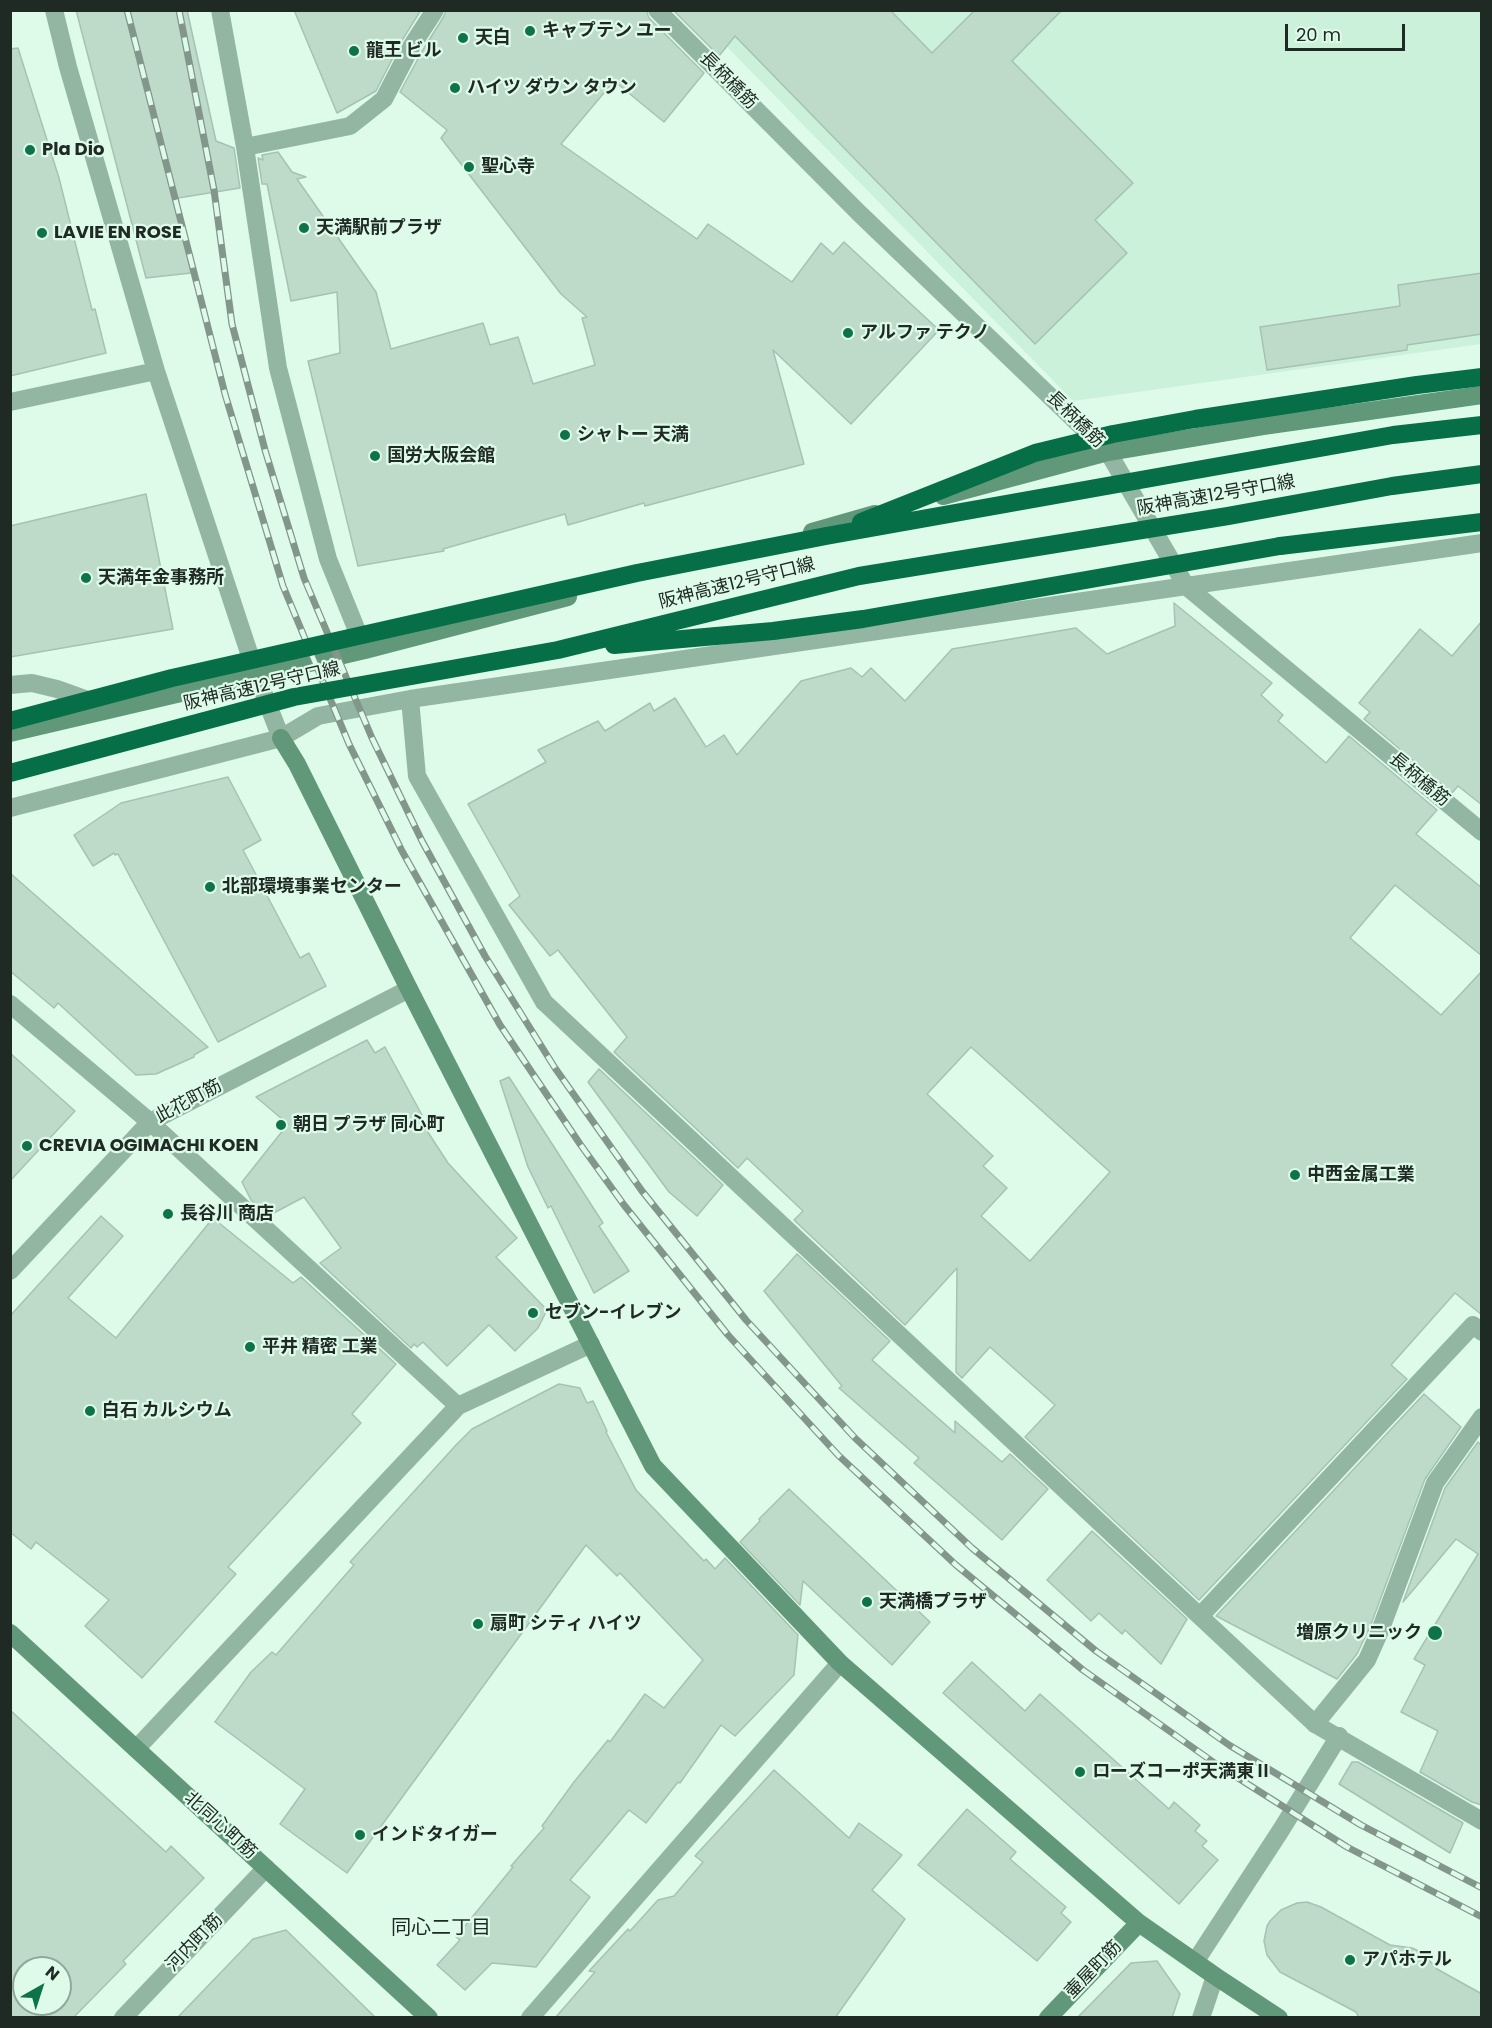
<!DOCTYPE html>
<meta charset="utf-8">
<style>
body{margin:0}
#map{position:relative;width:1492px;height:2028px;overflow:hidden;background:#defbea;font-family:Poppins,sans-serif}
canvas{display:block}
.frame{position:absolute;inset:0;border:12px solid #202a24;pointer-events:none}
.north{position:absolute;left:12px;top:1956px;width:60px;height:60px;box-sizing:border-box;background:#defbea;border:2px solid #92a79b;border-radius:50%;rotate:39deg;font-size:16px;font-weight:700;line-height:24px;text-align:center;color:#202a24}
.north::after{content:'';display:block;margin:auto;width:21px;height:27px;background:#0f734a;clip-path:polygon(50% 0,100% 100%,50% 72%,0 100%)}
.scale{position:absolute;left:1285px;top:24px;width:120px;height:27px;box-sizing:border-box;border:3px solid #202a24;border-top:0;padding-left:8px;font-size:18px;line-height:21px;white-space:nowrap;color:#202a24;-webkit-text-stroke:4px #defbea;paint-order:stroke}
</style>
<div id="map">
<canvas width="1492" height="2028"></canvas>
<div class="frame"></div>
<div class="north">N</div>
<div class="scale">20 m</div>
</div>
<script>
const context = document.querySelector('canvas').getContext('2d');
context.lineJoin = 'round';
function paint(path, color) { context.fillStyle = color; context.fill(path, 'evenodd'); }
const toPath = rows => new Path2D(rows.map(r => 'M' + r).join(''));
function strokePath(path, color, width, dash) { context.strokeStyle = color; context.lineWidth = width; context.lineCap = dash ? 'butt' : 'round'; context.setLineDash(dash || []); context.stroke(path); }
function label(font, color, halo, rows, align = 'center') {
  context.font = font + ' Poppins,"Noto Sans JP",sans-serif'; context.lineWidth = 4.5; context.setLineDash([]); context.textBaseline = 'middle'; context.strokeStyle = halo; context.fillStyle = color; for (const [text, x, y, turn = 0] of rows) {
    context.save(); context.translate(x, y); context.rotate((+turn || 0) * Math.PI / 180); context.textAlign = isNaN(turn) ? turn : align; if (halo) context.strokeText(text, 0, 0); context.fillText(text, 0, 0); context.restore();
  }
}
const built = toPath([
 [692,11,1481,11,1481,344,1073,401]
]);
const building = toPath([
 [76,10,187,10,216,141,234,148,240,188,178,198,191,273,146,278,76,10],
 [294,10,421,10,401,42,376,91,337,113,294,10],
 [446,10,646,10,649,18,704,73,664,122,614,81,561,144,697,239,708,224,792,282,821,243,833,254,844,242,939,330,851,424,773,350,804,464,645,506,644,503,568,525,565,514,443,549,444,551,358,566,308,361,340,353,337,292,291,301,267,184,262,184,258,158,263,160,262,155,278,152,292,172,306,177,297,179,376,292,391,349,483,323,490,345,518,337,533,384,595,365,582,318,587,317,561,294,441,138,447,130,400,92,421,53,444,16,446,10],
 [673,10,890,10,932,53,975,10,1062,10,1012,61,1133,183,1095,220,1127,253,1035,344,735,36,719,56,673,10],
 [18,48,59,178,92,310,95,309,106,353,10,376,10,49,18,48],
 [1482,273,1482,334,1407,345,1407,350,1267,370,1260,327,1400,306,1398,285,1482,273],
 [146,494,173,629,10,657,10,526,146,494],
 [1174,603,1272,683,1261,695,1283,715,1278,721,1326,763,1349,736,1437,810,1416,834,1482,888,1482,956,1395,885,1350,938,1441,1015,1482,971,1482,1315,1455,1293,1391,1365,1407,1379,1199,1600,1025,1437,1055,1405,990,1347,962,1378,956,1372,957,1268,905,1325,794,1220,803,1211,747,1158,738,1168,614,1052,627,1037,558,950,550,956,509,905,520,896,468,804,546,762,538,750,598,721,605,731,650,703,654,711,675,698,706,747,724,735,737,755,801,681,851,668,862,677,871,668,905,701,952,649,1076,628,1107,654,1175,626,1174,603],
 [971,1047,1110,1172,1030,1261,981,1216,1007,1188,983,1166,993,1156,927,1094,971,1047],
 [1482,621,1482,805,1458,786,1452,793,1364,719,1370,712,1359,703,1420,629,1452,656,1482,621],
 [228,777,261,840,243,850,300,958,309,953,326,986,218,1042,118,854,115,855,114,853,93,866,74,835,121,803,228,777],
 [10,873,208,1047,194,1055,194,1057,156,1074,136,1075,58,1003,54,1008,10,971,10,873],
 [367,1040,375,1053,385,1047,422,1115,418,1117,448,1163,517,1238,496,1257,547,1310,538,1328,515,1351,489,1325,447,1366,423,1342,417,1347,414,1344,411,1348,320,1263,341,1248,304,1197,268,1216,251,1200,242,1182,288,1124,256,1097,367,1040],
 [10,1053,75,1111,10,1181,10,1053],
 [599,1069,723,1185,697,1216,669,1192,588,1082,599,1069],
 [509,1077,603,1223,599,1226,629,1271,594,1293,551,1206,548,1208,528,1167,500,1081,509,1077],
 [101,1216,123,1236,68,1298,116,1338,213,1218,293,1283,301,1277,396,1364,352,1414,361,1423,228,1567,236,1574,142,1678,85,1626,109,1600,36,1542,31,1549,10,1532,10,1316,101,1216],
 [797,1254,890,1341,872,1360,955,1433,955,1421,1002,1462,1010,1454,1048,1489,1002,1540,914,1463,919,1458,839,1388,842,1386,764,1291,797,1254],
 [559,1384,580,1388,587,1403,593,1401,607,1431,606,1432,636,1490,704,1561,706,1559,715,1569,725,1558,798,1635,794,1675,735,1736,721,1725,680,1783,678,1782,646,1823,629,1810,570,1880,590,1897,536,1967,492,1963,465,1990,437,1965,460,1940,456,1937,513,1867,511,1866,544,1828,542,1826,574,1782,608,1740,610,1742,645,1694,664,1708,703,1660,620,1573,617,1576,586,1545,347,1873,280,1824,305,1789,215,1722,251,1672,272,1652,276,1655,354,1565,350,1562,456,1445,472,1429,559,1384],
 [1424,1394,1461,1427,1425,1479,1370,1627,1357,1654,1337,1679,1218,1617,1216,1616,1424,1394],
 [1478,1442,1482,1446,1482,1805,1472,1802,1420,1772,1438,1731,1401,1712,1425,1665,1414,1659,1478,1554,1456,1539,1403,1602,1445,1488,1478,1442],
 [789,1489,930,1622,892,1665,803,1581,800,1605,740,1542,760,1521,759,1519,789,1489],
 [1092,1531,1187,1619,1161,1664,1125,1630,1122,1634,1099,1613,1091,1621,1047,1580,1092,1531],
 [972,1662,1025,1711,1040,1694,1169,1809,1174,1802,1200,1825,1195,1831,1207,1841,1202,1846,1218,1860,1179,1904,943,1693,972,1662],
 [10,1710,166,1852,171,1846,204,1878,123,1961,126,1964,73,2018,10,2018,10,1710],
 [24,1968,60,1968,60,2004,24,2004,24,1968],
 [1352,1762,1358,1762,1463,1823,1450,1853,1339,1784,1352,1762],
 [774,1770,849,1838,859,1823,902,1855,872,1890,905,1919,835,2018,555,2018,595,1972,589,1971,628,1929,630,1931,658,1900,674,1896,703,1862,695,1856,774,1770],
 [967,1809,1016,1852,1010,1859,1066,1907,1061,1913,1071,1922,1037,1961,918,1865,967,1809],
 [1307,1902,1321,1907,1390,1945,1412,1948,1423,1953,1437,1969,1482,1994,1482,2018,1359,2018,1356,2012,1280,1972,1267,1955,1264,1941,1267,1926,1270,1921,1281,1910,1297,1903,1307,1902],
 [286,1930,376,2018,177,2018,253,1939,286,1930],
 [1157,1961,1180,1994,1172,2018,1077,2018,1131,1963,1157,1961]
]);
const lane = toPath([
 [1201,1615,1473,1325,1482,1332],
 [1315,1724,1367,1660,1380,1631,1435,1483,1482,1417]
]);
const street = toPath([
 [54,10,68,67,156,371,256,674,281,738],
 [220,10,245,147,278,368,328,559,364,648],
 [657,10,859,213,1108,452,1186,586,1482,832],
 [245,147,350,126,384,99,411,47,435,10],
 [10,402,156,371],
 [10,685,32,683,57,689,96,703],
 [410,699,417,776,544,1002,1315,1724,1482,1821],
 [10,808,281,738,318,716,410,699,1482,543],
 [10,1004,150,1122,458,1406],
 [10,1271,150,1122,409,989],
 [136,1749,458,1406,591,1344],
 [1195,1962,1281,1830,1339,1736],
 [123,2018,266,1868],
 [530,2018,840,1663],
 [1201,2018,1215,1976]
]);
const secondary = toPath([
 [943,496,1108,452,1263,426,1482,395],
 [812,532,875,514],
 [10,733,365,650,568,597],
 [281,738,297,764,409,989,653,1466,840,1663,1139,1923,1215,1976,1279,2018],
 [10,1633,429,2018],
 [1048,2018,1139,1923]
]);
const highway = toPath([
 [1280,546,1482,522]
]);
const rail = toPath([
 [127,10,225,394,283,586,349,744,402,851,500,1025,580,1144,624,1205,728,1335,838,1455,956,1565,1083,1670,1216,1764,1347,1847,1482,1917],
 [179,10,214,190,232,324,265,450,304,578,372,738,422,841,485,956,555,1068,642,1191,746,1320,855,1438,972,1548,1096,1651,1229,1745,1361,1825,1482,1888]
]);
const highwayBridge = toPath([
 [861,522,1035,453,1113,434,1195,419,1417,385,1482,377],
 [614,645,773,631,863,619,1280,546],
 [10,721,172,678,637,573,826,536,1393,435,1482,425],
 [10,773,294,697,558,650,859,576,1228,516,1392,486,1482,474]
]);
const markers = [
 [530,31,6,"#0f734a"],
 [463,38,6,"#0f734a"],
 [354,51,6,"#0f734a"],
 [455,88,6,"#0f734a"],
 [30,150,6,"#0f734a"],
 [469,167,6,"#0f734a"],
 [304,228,6,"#0f734a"],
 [42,233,6,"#0f734a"],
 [848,333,6,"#0f734a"],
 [565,435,6,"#0f734a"],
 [375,456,6,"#0f734a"],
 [86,578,6,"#0f734a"],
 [210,887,6,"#0f734a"],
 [281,1125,6,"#0f734a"],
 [27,1146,6,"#0f734a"],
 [1295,1175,6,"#0f734a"],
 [168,1214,6,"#0f734a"],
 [533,1313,6,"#0f734a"],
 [250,1347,6,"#0f734a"],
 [90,1411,6,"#0f734a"],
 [867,1602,6,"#0f734a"],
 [478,1624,6,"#0f734a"],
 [1435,1633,8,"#0f734a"],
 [1080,1772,6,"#0f734a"],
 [360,1835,6,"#0f734a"],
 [1350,1960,6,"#0f734a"]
];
const poiNames = [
 ["キャプテン ユー",542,31],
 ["天白",475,38],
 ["龍王 ビル",366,51],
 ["ハイツ ダウン タウン",467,88],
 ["Pla Dio",42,150],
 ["聖心寺",481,167],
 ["天満駅前プラザ",316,228],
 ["LAVIE EN ROSE",54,233],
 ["アルファ テクノ",860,333],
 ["シャトー 天満",577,435],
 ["国労大阪会館",387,456],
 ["天満年金事務所",98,578],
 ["北部環境事業センター",222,887],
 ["朝日 プラザ 同心町",293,1125],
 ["CREVIA OGIMACHI KOEN",39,1146],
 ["中西金属工業",1307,1175],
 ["長谷川 商店",180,1214],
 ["セブン-イレブン",545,1313],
 ["平井 精密 工業",262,1347],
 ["白石 カルシウム",102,1411],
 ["天満橋プラザ",879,1602],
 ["扇町 シティ ハイツ",490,1624],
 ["増原クリニック",1422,1633,"right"],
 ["ローズコーポ天満東Ⅱ",1092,1772],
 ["インドタイガー",372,1835],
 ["アパホテル",1362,1960]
];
const streetNames = [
 ["長柄橋筋",728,81,45],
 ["長柄橋筋",1075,420,44],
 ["阪神高速12号守口線",1216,496,-10],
 ["阪神高速12号守口線",737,584,-14],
 ["阪神高速12号守口線",262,687,-13],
 ["長柄橋筋",1419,780,40],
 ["此花町筋",189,1102,-28],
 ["北同心町筋",220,1826,42],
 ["河内町筋",195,1943,-46],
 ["壷屋町筋",1094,1970,-46]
];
const neighbourhoodNames = [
 ["同心二丁目",441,1929]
];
paint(built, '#ccf1db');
paint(building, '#bedac9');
strokePath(building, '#a6c2b2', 1.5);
strokePath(lane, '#93b6a2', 18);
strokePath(street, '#93b6a2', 18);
strokePath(secondary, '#62987a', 18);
strokePath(highway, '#076f47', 18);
strokePath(rail, '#83968b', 7);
strokePath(rail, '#defbea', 4.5, [14]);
strokePath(highwayBridge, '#076f47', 18);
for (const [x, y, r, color] of markers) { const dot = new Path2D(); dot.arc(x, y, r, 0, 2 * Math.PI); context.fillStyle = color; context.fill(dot); strokePath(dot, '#defbea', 2); }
label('bold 18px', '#202a24', '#defbea', poiNames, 'left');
label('18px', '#202a24', '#defbea', streetNames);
label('20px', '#202a24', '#defbea', neighbourhoodNames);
</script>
